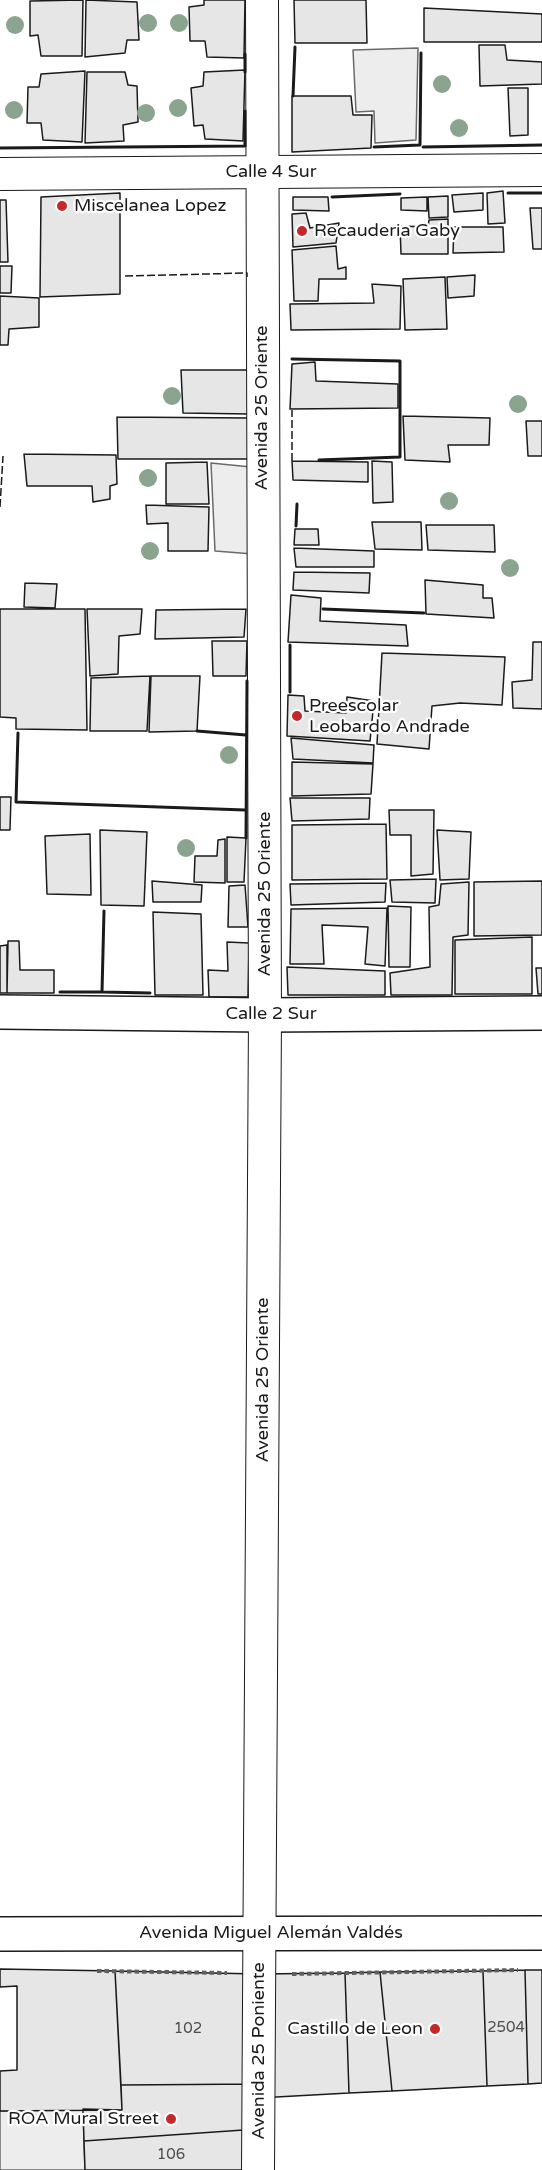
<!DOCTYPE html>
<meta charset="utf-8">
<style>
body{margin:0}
canvas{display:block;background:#fff}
</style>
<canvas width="542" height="2170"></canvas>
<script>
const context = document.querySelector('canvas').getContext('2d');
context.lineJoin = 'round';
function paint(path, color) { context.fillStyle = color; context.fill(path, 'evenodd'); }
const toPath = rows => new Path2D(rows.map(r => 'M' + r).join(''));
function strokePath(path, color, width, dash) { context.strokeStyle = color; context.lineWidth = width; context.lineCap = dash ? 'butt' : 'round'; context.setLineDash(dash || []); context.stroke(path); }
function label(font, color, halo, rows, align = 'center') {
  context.font = font + ' "Varela Round",sans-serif'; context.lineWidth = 4.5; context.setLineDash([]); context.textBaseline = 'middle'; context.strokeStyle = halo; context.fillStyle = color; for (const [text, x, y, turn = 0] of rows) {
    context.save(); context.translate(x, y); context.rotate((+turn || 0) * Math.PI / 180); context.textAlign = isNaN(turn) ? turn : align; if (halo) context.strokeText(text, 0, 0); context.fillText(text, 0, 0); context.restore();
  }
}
const built = toPath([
 [418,48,416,140,375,143,374,111,356,112,353,50,418,48],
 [211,463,251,467,253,554,215,551,211,463],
 [83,2109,85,2170,0,2170,0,2111,83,2109]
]);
const building = toPath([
 [83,0,82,56,41,56,38,35,30,36,30,1,83,0],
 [86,0,137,2,139,40,127,40,125,53,85,57,86,0],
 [204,0,245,0,244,58,207,57,205,41,190,41,189,7,204,5,204,0],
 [294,0,366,0,367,43,295,43,294,0],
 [424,8,542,14,542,42,424,42,424,8],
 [479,45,505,45,507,60,542,62,542,84,480,86,479,45],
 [245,70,243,141,205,139,203,125,194,126,191,88,203,86,204,72,245,70],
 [85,71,82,142,43,140,41,123,27,123,28,87,39,87,41,74,85,71],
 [87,72,125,72,128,85,137,86,138,122,123,125,124,141,85,143,87,72],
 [508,88,528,88,528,135,510,136,508,88],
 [292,96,351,96,353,115,372,115,371,148,292,152,292,96],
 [503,191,505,223,488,224,487,193,503,191],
 [120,193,120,294,40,297,41,197,120,193],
 [483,193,483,210,454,212,452,195,483,193],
 [448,196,448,217,429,218,428,197,448,196],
 [293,197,328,197,329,211,293,210,293,197],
 [427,197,427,211,401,210,401,198,427,197],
 [0,200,6,200,8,262,0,262,0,200],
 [530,208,542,208,542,249,533,249,530,208],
 [306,213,310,228,339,223,336,243,293,247,292,214,306,213],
 [448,219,448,254,401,254,400,226,428,227,429,220,448,219],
 [454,227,503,227,504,252,453,253,454,227],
 [336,246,338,269,346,267,346,279,319,279,318,301,294,301,292,250,336,246],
 [0,266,12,266,11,293,0,293,0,266],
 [475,275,474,296,448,298,447,277,475,275],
 [445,277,447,329,405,330,403,279,445,277],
 [372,284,401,286,400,329,291,330,290,304,374,303,372,284],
 [0,296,39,298,39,327,9,329,8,345,0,345,0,296],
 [315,362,316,381,398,384,398,408,290,409,292,364,315,362],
 [181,370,250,370,249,414,183,413,181,370],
 [403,416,490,418,489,445,448,445,450,462,405,460,403,416],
 [117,417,250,418,249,459,118,459,117,417],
 [526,421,542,421,542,456,528,456,526,421],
 [24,454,116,455,117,484,110,486,110,499,93,502,92,486,27,486,24,454],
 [292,461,368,462,368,482,293,480,292,461],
 [372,461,392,462,393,502,373,503,372,461],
 [207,462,209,504,166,504,166,463,207,462],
 [146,505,209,507,208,551,168,551,168,523,147,524,146,505],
 [372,522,421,522,422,550,375,549,372,522],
 [426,525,494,525,495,552,428,550,426,525],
 [295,529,318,529,319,545,294,545,295,529],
 [294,548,374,551,374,567,296,567,294,548],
 [294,572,370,573,369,593,293,590,294,572],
 [425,580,483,585,483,598,492,598,494,618,426,614,425,580],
 [25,583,57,584,55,608,24,607,25,583],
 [291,595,321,598,320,621,406,625,408,646,288,642,291,595],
 [0,609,85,609,87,730,16,729,16,718,0,717,0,609],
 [87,609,142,609,140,634,119,636,118,674,90,676,87,609],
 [246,609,244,637,155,639,156,610,246,609],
 [212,641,247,641,246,676,213,676,212,641],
 [533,642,542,642,542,709,513,708,512,682,532,680,533,642],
 [382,653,505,657,502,705,460,703,432,706,429,749,377,744,382,653],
 [150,676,147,731,90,731,91,678,150,676],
 [151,676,200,676,197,731,149,732,151,676],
 [288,695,304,696,305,711,346,713,347,697,374,701,370,741,287,736,288,695],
 [291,738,374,745,373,763,293,759,291,738],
 [292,762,373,764,371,794,292,796,292,762],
 [0,797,11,797,10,830,0,830,0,797],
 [290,798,370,798,369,819,292,821,290,798],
 [389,810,434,810,433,874,411,876,411,835,390,835,389,810],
 [386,824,387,879,292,880,292,825,386,824],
 [100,830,147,832,144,906,101,905,100,830],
 [437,830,471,832,469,879,440,880,437,830],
 [90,834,91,895,47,894,45,836,90,834],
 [227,837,246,838,244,882,227,882,227,837],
 [225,839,225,883,194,882,195,856,217,856,218,840,225,839],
 [436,879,435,903,392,902,390,880,436,879],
 [152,881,202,885,201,902,153,902,152,881],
 [542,881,542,935,474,936,474,882,542,881],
 [469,882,468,935,453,937,452,995,391,995,390,973,430,967,429,907,439,905,441,884,469,882],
 [386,883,385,902,291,905,290,884,386,883],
 [245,885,248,927,228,927,229,886,245,885],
 [388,906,411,907,410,967,389,967,388,906],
 [387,908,385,966,365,964,368,927,322,925,324,964,290,964,291,909,387,908],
 [153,912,201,914,203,995,155,995,153,912],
 [532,937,532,994,455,994,455,940,532,937],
 [8,941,19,941,20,970,54,970,54,993,7,993,8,941],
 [227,942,249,943,248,997,209,997,208,970,228,971,227,942],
 [7,945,7,993,0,993,0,946,7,945],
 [287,967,385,971,385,995,288,995,287,967],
 [536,968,542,968,542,994,538,994,536,968],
 [0,1969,115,1971,122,2110,0,2111,0,2071,17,2070,17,1986,0,1987,0,1969],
 [525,1970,542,1970,542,2083,528,2084,525,1970],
 [525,1970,528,2084,487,2086,483,1971,525,1970],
 [115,1971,259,1974,258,2084,121,2085,115,1971],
 [483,1971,487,2086,392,2091,380,1972,483,1971],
 [380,1972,392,2091,349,2093,345,1973,380,1972],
 [345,1973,349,2093,258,2098,259,1974,345,1973],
 [258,2084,258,2129,84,2141,83,2109,122,2110,121,2085,258,2084],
 [258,2129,258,2170,85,2170,84,2141,258,2129]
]);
const path = toPath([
 [97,1971,227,1973],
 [292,1974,518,1970]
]);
const street = toPath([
 [0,174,542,170],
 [258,2170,265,1015,262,0]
]);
const secondary = toPath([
 [0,1012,265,1015,542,1013],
 [0,1934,542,1933]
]);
const fence = toPath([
 [125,276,247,273,247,277],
 [292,461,292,410],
 [0,507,3,456]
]);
const wall = toPath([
 [245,72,245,54],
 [293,96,295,47],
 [374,147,420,145,421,53],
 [423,147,542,145],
 [0,148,245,146,245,111],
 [508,193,542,193],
 [332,197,400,194],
 [292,359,400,361,400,457,319,460],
 [296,526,297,504],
 [323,609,424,613],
 [290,645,290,692],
 [197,731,246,735],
 [18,733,16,802,245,810],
 [246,838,247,681],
 [104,911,102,992,150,993],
 [60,992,102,992]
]);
const trees = [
 [148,23],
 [179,23],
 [15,25],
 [442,84],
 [178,108],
 [14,110],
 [146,113],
 [459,128],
 [172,396],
 [518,404],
 [148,478],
 [449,501],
 [150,551],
 [510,568],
 [229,755],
 [186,848]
];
const markers = [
 [62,206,6,"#c62828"],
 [302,231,6,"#c62828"],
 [297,716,6,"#c62828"],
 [435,2029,6,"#c62828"],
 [171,2119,6,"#c62828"]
];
const numberNames = [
 ["2504",506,2028],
 ["102",188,2029],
 ["106",171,2155]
];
const streetNames = [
 ["Calle 4 Sur",271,172],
 ["Avenida 25 Oriente",262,408,-90],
 ["Avenida 25 Oriente",265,894,-90],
 ["Calle 2 Sur",271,1014],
 ["Avenida 25 Oriente",263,1380,-90],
 ["Avenida Miguel Alemán Valdés",271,1933],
 ["Avenida 25 Poniente",259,2051,-90]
];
const poiNames = [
 ["Miscelanea Lopez",74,206],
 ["Recauderia Gaby",314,231],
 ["Preescolar",309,706],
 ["Leobardo Andrade",309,727],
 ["Castillo de Leon",423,2029,"right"],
 ["ROA Mural Street",159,2119,"right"]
];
paint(built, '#ededed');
strokePath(built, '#6a6a6a', 1.5);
paint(building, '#e6e6e6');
strokePath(building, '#1a1a1a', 1.5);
strokePath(street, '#1a1a1a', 34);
strokePath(secondary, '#1a1a1a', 36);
strokePath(path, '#5f5f5f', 4, [4.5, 3]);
strokePath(street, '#fff', 32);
strokePath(secondary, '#fff', 33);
strokePath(fence, '#1a1a1a', 1.5, [8, 3]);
strokePath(wall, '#1a1a1a', 3);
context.fillStyle = '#8aa48f';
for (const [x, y] of trees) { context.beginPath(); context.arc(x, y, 9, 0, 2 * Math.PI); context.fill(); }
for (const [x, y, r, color] of markers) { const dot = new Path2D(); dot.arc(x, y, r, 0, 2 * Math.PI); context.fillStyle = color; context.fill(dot); strokePath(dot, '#fff', 2); }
label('15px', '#4d4d4d', null, numberNames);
label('18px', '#1a1a1a', '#fff', streetNames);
label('18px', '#1a1a1a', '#fff', poiNames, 'left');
</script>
